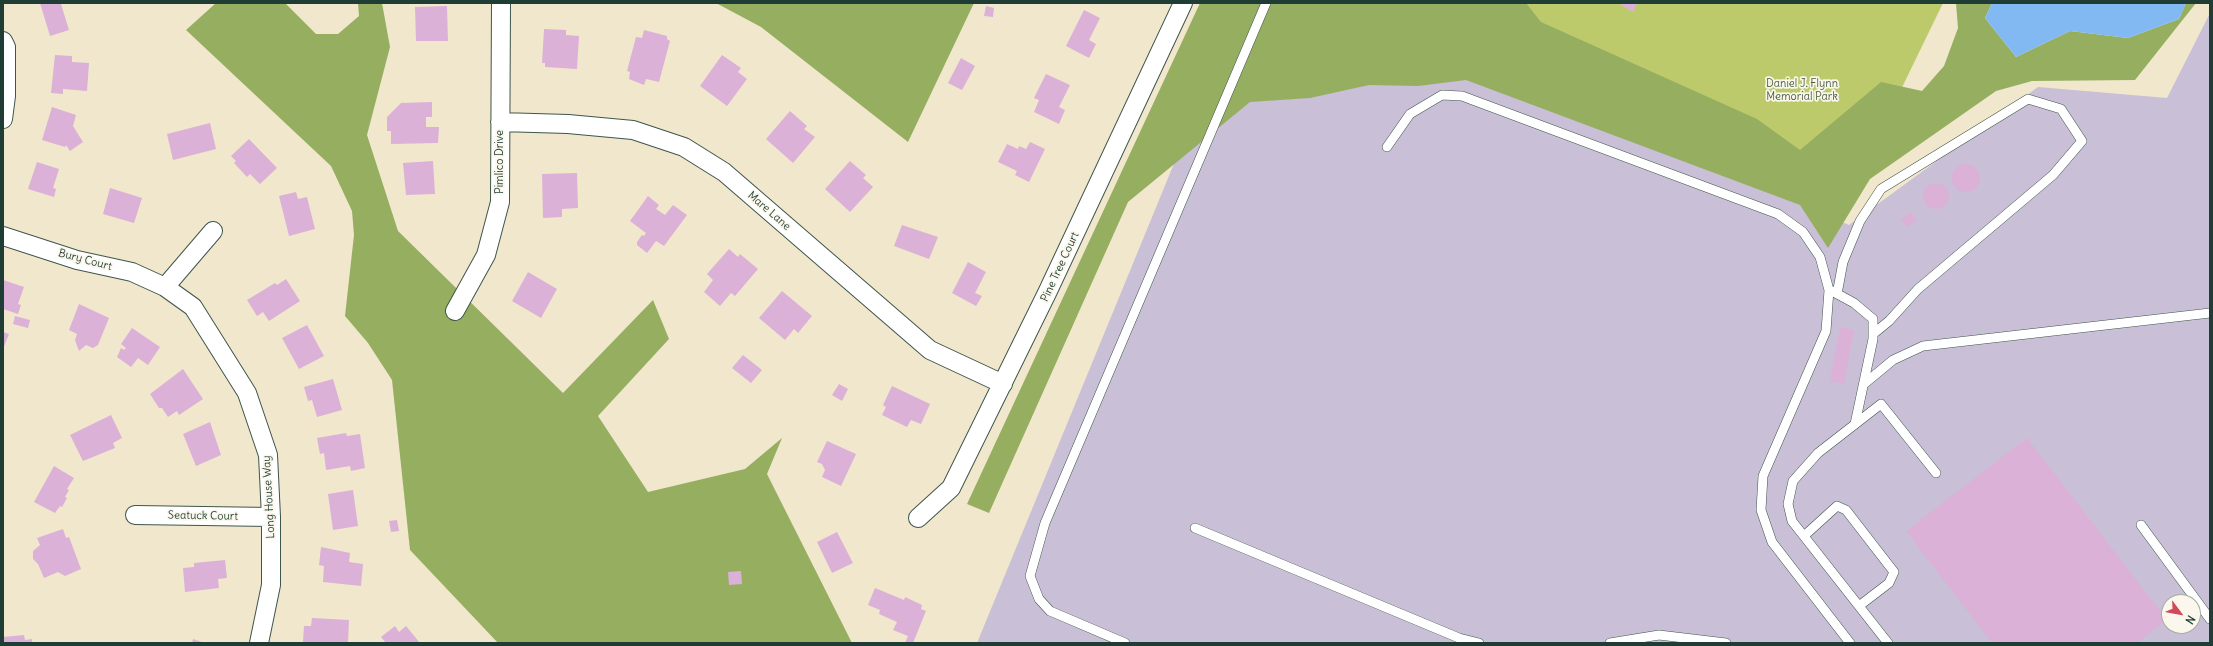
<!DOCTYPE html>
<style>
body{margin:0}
#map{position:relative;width:2213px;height:646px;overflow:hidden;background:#f1e7cd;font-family:Delius,sans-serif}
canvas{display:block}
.frame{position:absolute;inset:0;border:4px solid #1f3d34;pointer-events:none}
.north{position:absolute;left:2161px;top:594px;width:40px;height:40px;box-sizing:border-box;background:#fbf7ec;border:1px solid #a3ada2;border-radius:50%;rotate:122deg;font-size:11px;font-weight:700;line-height:16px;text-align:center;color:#1f3d34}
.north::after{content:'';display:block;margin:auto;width:14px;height:18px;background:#d1495b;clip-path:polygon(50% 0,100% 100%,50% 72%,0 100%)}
</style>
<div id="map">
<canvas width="2213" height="646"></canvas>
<div class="frame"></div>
<div class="north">N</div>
</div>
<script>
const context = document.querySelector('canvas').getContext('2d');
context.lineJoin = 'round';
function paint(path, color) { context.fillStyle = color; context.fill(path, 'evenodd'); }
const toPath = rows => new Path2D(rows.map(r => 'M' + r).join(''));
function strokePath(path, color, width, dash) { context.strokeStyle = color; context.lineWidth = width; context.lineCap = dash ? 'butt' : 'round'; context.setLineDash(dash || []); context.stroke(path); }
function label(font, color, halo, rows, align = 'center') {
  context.font = font + ' Delius,sans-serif'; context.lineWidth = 3.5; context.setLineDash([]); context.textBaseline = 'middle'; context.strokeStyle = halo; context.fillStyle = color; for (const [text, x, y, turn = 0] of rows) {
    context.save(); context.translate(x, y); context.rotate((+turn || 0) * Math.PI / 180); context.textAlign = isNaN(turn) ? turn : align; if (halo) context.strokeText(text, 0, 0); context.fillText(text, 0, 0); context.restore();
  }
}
const industrial = toPath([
 [1240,3,1346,3,1849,225,2038,87,2167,98,2210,13,2210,643,977,643],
 [2169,602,2193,602,2193,626,2169,626]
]);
const green = toPath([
 [1354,3,1943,3,1876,141,1821,193]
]);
const forest = toPath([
 [216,3,285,3,316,34,338,34,359,16,358,3,382,3,390,47,367,135,398,231,563,393,653,300,669,339,598,416,648,492,745,469,782,438,767,474,852,643,498,643,410,550,392,380,368,343,345,316,354,235,352,211,331,166,186,30],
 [716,3,974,3,908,142,761,27],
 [1200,3,1526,3,1541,22,1757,119,1800,150,1881,82,1922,91,1944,66,1958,28,1956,3,1992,3,1985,18,2016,57,2070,31,2128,38,2179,19,2186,3,2196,3,2135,80,2032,81,1996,91,1870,179,1828,248,1800,205,1466,80,1418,86,1369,85,1310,98,1250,102,1128,202,989,513,967,504]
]);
const water = toPath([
 [1992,3,2186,3,2179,19,2128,38,2070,31,2016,57,1985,18]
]);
const building = toPath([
 [40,3,61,4,69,30,50,36],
 [1623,3,1637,3,1633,12,1621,5],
 [447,6,448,41,416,41,415,7],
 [986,6,994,8,993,17,984,16],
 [1084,10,1100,18,1089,40,1096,44,1089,58,1066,46],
 [544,29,566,30,566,35,579,36,577,69,545,67,545,63,542,63],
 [644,30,667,36,667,39,670,41,659,82,646,79,644,85,629,79,630,72,627,71,636,37,642,38],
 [55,55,72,56,72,62,89,63,87,91,63,89,63,94,51,93],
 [722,55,741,68,738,72,747,79,727,106,700,86],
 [961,58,975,66,962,90,948,83],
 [1046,74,1070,85,1059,107,1065,110,1059,124,1034,112,1039,100,1034,98],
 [432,102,432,117,426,117,426,127,439,127,438,143,391,144,391,131,387,131,387,117,401,103],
 [52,107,76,115,73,126,83,142,70,151,66,145,65,147,42,140],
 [790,111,807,126,804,129,815,137,793,163,766,139],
 [210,123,216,149,173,160,167,134],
 [249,139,277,168,260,184,250,174,247,177,234,163,236,161,231,156],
 [1030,142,1045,149,1029,182,1015,175,1017,171,998,162,1007,144,1018,149,1019,146,1026,149],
 [433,161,435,194,406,195,403,163],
 [850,161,866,175,863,178,873,187,850,212,825,189],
 [37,162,59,169,53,188,56,189,54,197,28,189],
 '1952 178a14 14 0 1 1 28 0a14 14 0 1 1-28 0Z',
 [577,173,578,208,562,209,562,217,543,218,542,174],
 '1923 196a13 13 0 1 1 26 0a13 13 0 1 1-26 0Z',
 [110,188,142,198,134,223,103,214],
 [296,192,298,199,307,197,315,229,289,236,279,196],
 [648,196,659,205,656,209,665,215,673,205,687,215,664,246,656,241,647,253,637,245,637,242,642,235,644,236,646,233,630,221],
 [1911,212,1917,220,1907,227,1901,219],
 [902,225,938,237,929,259,894,246],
 [729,249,738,257,740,254,758,269,735,296,731,293,720,306,704,292,713,280,707,274],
 [968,262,986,272,975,293,982,296,976,306,952,293],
 [528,272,557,289,541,318,512,301],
 [286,279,300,301,269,321,263,312,257,316,247,300,275,283,277,285],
 [3,280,24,287,18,304,21,305,18,314,3,309],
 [782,291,812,316,798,333,794,329,785,340,759,318],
 [79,304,109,318,98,345,93,348,86,345,79,351,75,340,77,334,69,330],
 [15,316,30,320,28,328,13,324],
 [307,325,324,356,299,369,282,338],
 [1840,327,1854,330,1844,384,1830,381],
 [132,328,160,347,148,365,138,358,131,367,117,357,121,348,124,350,126,348,121,344],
 [3,332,9,334,3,349],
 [743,355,762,370,751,383,732,368],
 [183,369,203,399,179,415,177,411,168,417,162,408,159,408,150,394],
 [333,379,342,410,317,417,312,400,308,401,304,387],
 [839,384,848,389,842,401,832,395],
 [892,386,930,404,921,424,911,420,907,427,882,415,886,407,883,405],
 [111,415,122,438,113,443,115,448,83,461,70,435],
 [210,422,221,455,196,466,183,434],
 [346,433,347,436,360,434,365,468,351,471,350,466,326,470,324,453,320,454,317,438],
 [2027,438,2167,620,2137,643,1992,643,1906,531],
 [827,441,856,454,841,486,822,477,825,470,822,464,817,462],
 [54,466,74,478,67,489,69,490,65,497,67,498,62,507,60,506,55,513,34,502],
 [353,490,358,526,333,530,328,494],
 [397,520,399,531,391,532,389,521],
 [63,529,66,538,69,537,81,569,65,576,58,572,44,578,38,564,33,559,33,551,40,545,37,538],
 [837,532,853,563,832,573,817,542],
 [321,547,350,553,349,562,363,564,361,586,323,582,324,566,319,565],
 [225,560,227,578,218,579,219,588,185,592,183,568,194,567,194,563],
 [741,571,742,584,729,585,728,572],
 [875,588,904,600,905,597,922,605,921,609,926,611,913,643,905,643,908,636,893,630,897,622,879,614,880,610,868,605],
 [312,618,349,620,348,643,303,642,304,626,311,626],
 [395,626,399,632,406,626,420,643,386,643,381,637],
 [24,635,25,640,32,639,32,643,3,643,3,637],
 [193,639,205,643,192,643]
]);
const lane = toPath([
 [1387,147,1410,114,1442,95,1462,96,1778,214,1803,232,1820,257,1829,290,1826,331,1763,476,1761,510,1772,542,1850,643],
 [1832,291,1854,303,1873,319,1873,339,1855,424],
 [1837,294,1843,262,1860,221,1881,189,2028,99,2061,109,2082,141,2053,175,1918,289,1889,321,1873,334],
 [1864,384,1893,360,1923,346,2210,313],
 [2141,525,2210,619],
 [1195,528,1459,638,1479,643],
 [1804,536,1837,506,1846,510,1894,572,1889,583,1859,606],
 [1125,643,1050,611,1039,599,1030,576,1045,523,1266,3],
 [1610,643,1659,635,1726,643],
 [1888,643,1792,521,1788,504,1793,481,1818,453,1881,404,1936,473]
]);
const street = toPath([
 [3,41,6,47,6,96,3,119],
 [500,122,568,124,633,130,684,147,724,172,930,350,1003,384],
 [3,236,77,260,132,272,165,287,193,307,247,393,268,455,271,517,271,585,259,643],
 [165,287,213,231],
 [455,311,486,255,500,202,501,3],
 [135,515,271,517],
 [918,518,951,488,1047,293,1183,3]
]);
const parkNames = [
 ["Daniel J. Flynn",1802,84],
 ["Memorial Park",1802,97]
];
const streetNames = [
 ["Pimlico Drive",500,162,-90],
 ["Mare Lane",769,211,41],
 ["Bury Court",85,260,15],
 ["Pine Tree Court",1060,267,-65],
 ["Long House Way",269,497,-93],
 ["Seatuck Court",203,516,1]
];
paint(industrial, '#c9bfd7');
paint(green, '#bdca6c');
paint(forest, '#96ae60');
paint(water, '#82b9f2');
paint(building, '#dbb1d7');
strokePath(lane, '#3e564b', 10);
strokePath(street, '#3e564b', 20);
strokePath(lane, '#fff', 9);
strokePath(street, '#fff', 18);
label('11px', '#466042', '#fbf7ec', parkNames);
label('11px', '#1f3d34', '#fbf7ec', streetNames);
</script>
